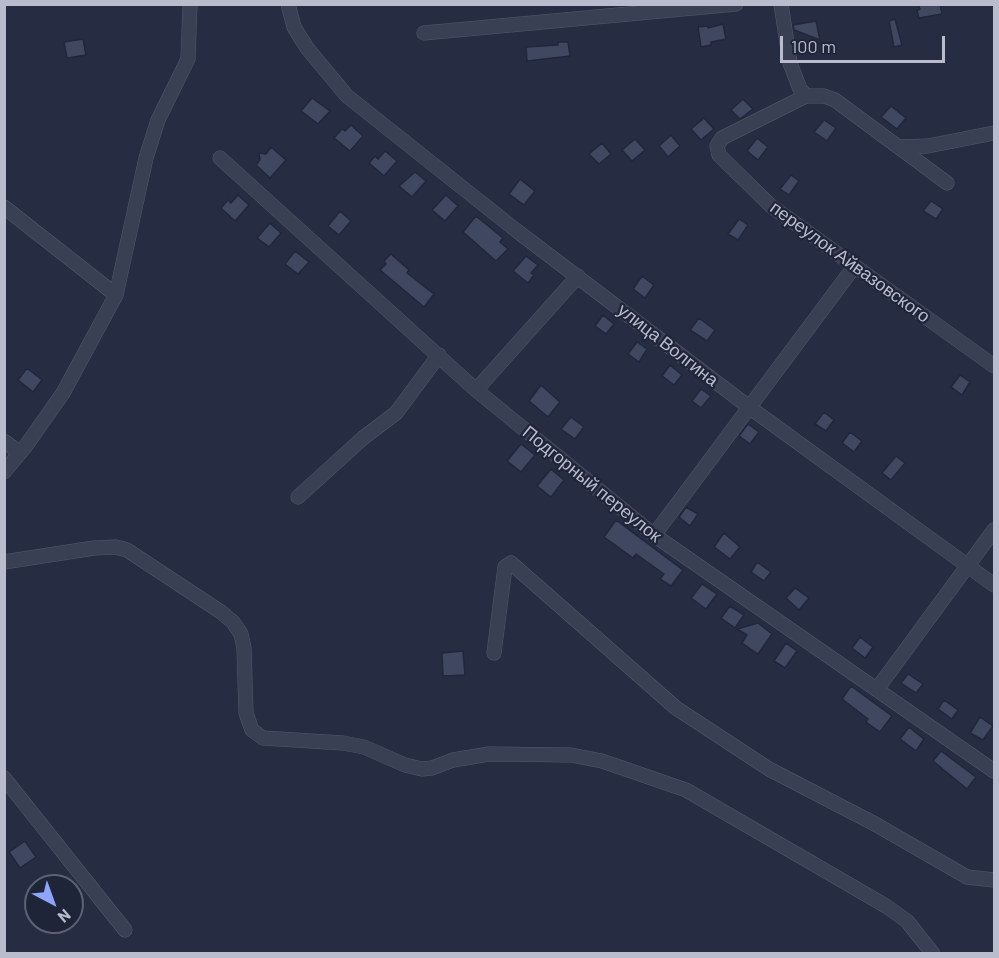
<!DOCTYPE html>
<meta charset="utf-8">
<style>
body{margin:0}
#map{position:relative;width:999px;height:958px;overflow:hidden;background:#262d43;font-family:Barlow,sans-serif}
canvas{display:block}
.frame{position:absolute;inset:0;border:6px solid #b8bccd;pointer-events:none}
.north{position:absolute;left:24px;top:874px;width:60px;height:60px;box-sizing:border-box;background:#1f2538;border:2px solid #5c6174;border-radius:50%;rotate:139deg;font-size:16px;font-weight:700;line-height:24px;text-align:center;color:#b8bccd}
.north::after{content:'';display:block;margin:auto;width:21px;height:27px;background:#8ea5fb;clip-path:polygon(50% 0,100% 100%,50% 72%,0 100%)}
.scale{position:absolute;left:780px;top:36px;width:165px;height:27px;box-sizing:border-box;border:3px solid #b8bccd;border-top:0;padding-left:8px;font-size:18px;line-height:21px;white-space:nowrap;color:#b8bccd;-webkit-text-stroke:4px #1f2538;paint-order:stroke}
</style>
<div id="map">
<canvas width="999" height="958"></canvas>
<div class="frame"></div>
<div class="north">N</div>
<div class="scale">100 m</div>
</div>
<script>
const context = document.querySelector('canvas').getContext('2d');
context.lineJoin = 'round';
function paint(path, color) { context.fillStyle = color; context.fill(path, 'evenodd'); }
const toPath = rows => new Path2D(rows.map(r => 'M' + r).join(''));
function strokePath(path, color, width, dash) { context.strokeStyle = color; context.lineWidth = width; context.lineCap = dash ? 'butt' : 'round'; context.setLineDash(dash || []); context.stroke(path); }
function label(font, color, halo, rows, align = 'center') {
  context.font = font + ' Barlow,sans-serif'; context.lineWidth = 4.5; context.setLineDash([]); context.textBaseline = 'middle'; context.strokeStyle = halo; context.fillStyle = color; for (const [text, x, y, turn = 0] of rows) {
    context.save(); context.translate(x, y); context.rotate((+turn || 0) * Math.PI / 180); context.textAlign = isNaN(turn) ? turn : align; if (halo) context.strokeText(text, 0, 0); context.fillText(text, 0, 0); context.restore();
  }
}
const building = toPath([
 [918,4,940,4,942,14,919,18,917,11,920,9,918,4],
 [895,19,902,45,894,47,889,21,895,19],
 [816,21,820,40,794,30,793,25,816,21],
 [723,24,726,39,711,42,711,45,701,47,698,27,708,26,708,28,723,24],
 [83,39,86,55,67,58,64,42,83,39],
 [558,42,568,42,570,56,527,61,526,47,558,45,558,42],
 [312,98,330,111,318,124,301,111,312,98],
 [743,99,753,109,740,119,731,110,743,99],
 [891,106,906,118,897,129,881,117,891,106],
 [704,118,714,129,701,140,691,129,704,118],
 [824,120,836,128,827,141,814,132,824,120],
 [351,125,363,136,350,151,334,138,342,129,345,131,351,125],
 [671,135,680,146,668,157,659,146,671,135],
 [757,138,768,147,758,160,747,151,757,138],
 [635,139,645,150,632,161,622,150,635,139],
 [602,143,611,154,599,164,589,154,602,143],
 [271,147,286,160,270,178,256,165,260,160,259,153,266,154,271,147],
 [385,151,397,161,384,176,369,163,375,156,378,159,385,151],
 [415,172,426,181,412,197,399,186,415,172],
 [791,175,799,181,789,195,780,189,791,175],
 [520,179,535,191,524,205,509,194,520,179],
 [238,195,249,205,235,221,221,208,228,200,231,203,238,195],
 [446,195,458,206,445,221,432,210,446,195],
 [931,201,943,209,936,219,923,211,931,201],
 [340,211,351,221,339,235,328,226,340,211],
 [476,216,503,238,500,242,508,249,496,261,463,232,476,216],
 [739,219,748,225,738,240,728,234,739,219],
 [270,223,281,233,269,247,257,238,270,223],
 [295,251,309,262,298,274,285,264,295,251],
 [391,254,409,270,407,273,434,294,424,307,380,270,386,264,384,261,391,254],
 [526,256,538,265,531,273,534,275,528,283,513,271,526,256],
 [642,276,654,285,645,298,633,289,642,276],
 [603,315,614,324,606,334,595,326,603,315],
 [699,318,715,330,707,341,690,330,699,318],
 [637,342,647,349,639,362,628,354,637,342],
 [670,365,682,375,674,385,662,376,670,365],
 [27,368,42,380,33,392,18,380,27,368],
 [960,375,970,382,962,395,951,387,960,375],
 [541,385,560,402,548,417,529,401,541,385],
 [701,389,711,396,701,408,692,401,701,389],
 [824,412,834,420,826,431,815,424,824,412],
 [571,417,584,427,575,439,561,429,571,417],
 [748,424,759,432,750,444,739,436,748,424],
 [850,432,862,441,854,452,842,443,850,432],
 [521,444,535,455,521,472,507,461,521,444],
 [896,456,905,463,891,480,882,473,896,456],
 [551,469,564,480,551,497,537,486,551,469],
 [686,507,698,514,690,526,679,517,686,507],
 [616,520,683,570,671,586,660,579,664,574,636,554,633,558,604,537,616,520],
 [724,533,740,547,730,559,714,547,724,533],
 [757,562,771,572,764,581,751,572,757,562],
 [702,584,717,594,706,609,691,598,702,584],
 [795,588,809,598,799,610,786,598,795,588],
 [730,606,744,615,735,628,721,618,730,606],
 [758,623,772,634,758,654,742,643,747,635,737,629,758,623],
 [860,637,873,647,865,658,852,648,860,637],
 [786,643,797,651,785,668,774,661,786,643],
 [463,651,465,675,443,676,442,653,463,651],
 [908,674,923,684,916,693,901,683,908,674],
 [851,686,892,716,880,732,866,722,868,719,842,699,851,686],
 [944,700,958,710,952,719,938,709,944,700],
 [980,717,993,726,983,740,970,733,980,717],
 [909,727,924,739,916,751,900,739,909,727],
 [941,751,976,777,967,789,933,761,941,751],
 [25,841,36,857,20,868,9,852,25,841]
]);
const minor = toPath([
 [288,4,294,27,307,48,347,96,517,231,749,407,994,585],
 [781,4,790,63,800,89,806,96,824,96,835,100,947,183],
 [424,33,736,4],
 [806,96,722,138,717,146,719,155,771,206,994,366],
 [899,147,928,146,994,133],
 [220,158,476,390,654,535,994,771],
 [4,207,116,295],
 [476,390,578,276],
 [4,441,20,453],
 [4,472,25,447,63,393,116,295,146,158,158,120,188,59,190,4],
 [298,497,363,438,396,413,439,355],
 [654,535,854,267],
 [4,562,94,548,116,547,127,550,221,612,233,622,241,634,244,648,246,713,252,730,263,738,343,743,364,747,405,765,422,769,432,768,453,760,489,754,571,755,602,761,686,790,886,906,907,921,933,954],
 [494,653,505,567,511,563,676,708,769,769,875,824,967,877,994,880],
 [877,689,994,530],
 [4,778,125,930]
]);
const streetNames = [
 ["переулок Айвазовского",850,262,36],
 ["улица Волгина",668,345,38],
 ["Подгорный переулок",592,484,39]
];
paint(building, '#404861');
strokePath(building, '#21273a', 1.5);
strokePath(minor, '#53586a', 15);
strokePath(minor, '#3a4053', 14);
label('18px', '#b8bccd', '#1f2538', streetNames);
</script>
